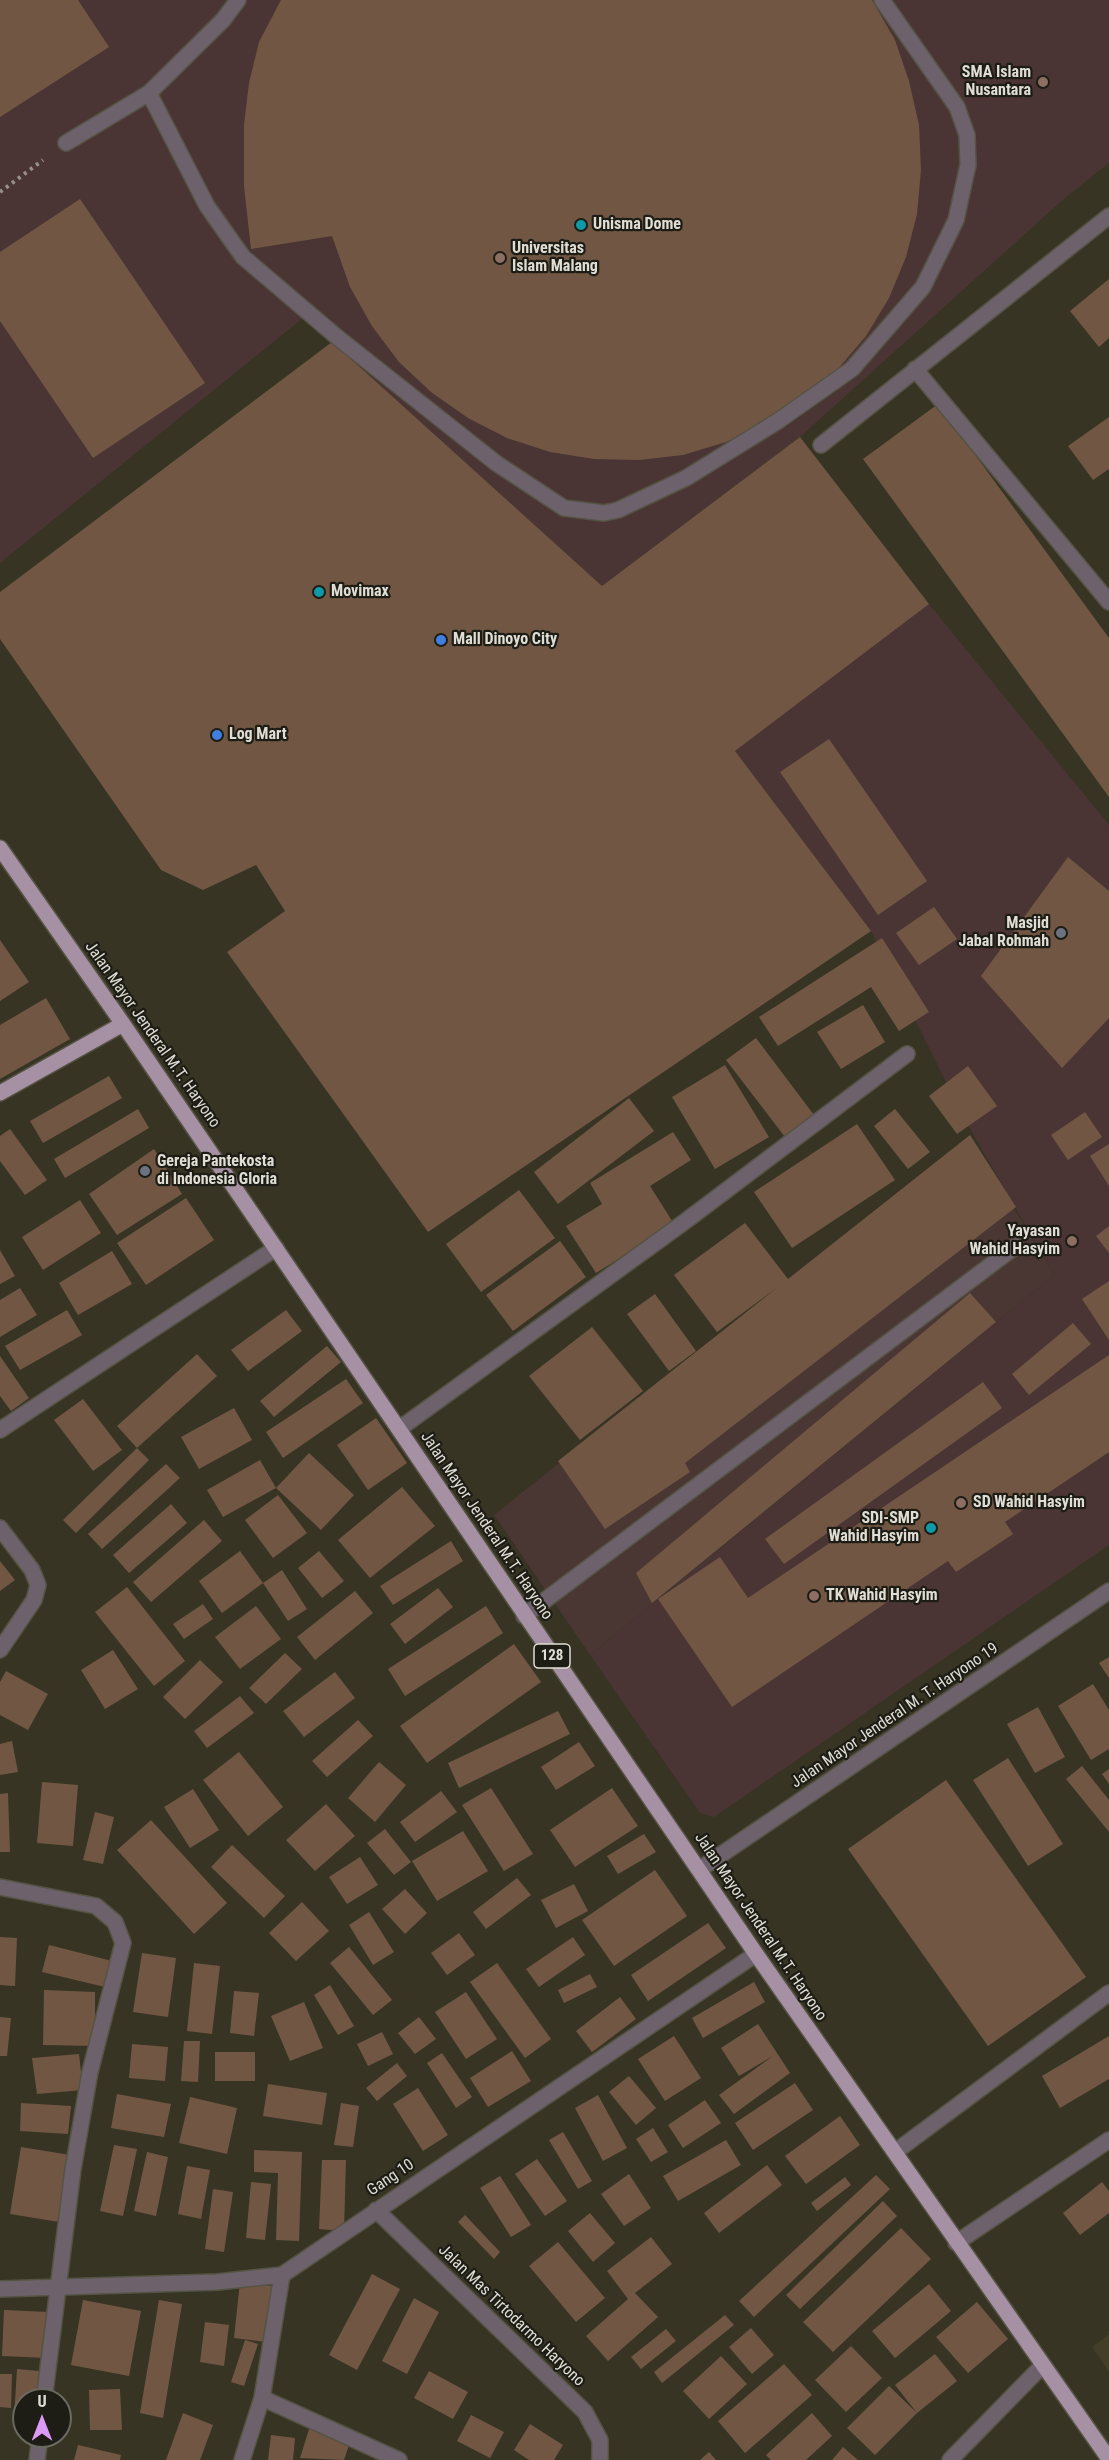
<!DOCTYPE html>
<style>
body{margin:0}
#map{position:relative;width:1109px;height:2460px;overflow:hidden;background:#373424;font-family:"Roboto Condensed",sans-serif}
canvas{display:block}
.north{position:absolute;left:12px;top:2388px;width:60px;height:60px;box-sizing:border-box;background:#1d1c15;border:2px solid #6b6a61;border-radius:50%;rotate:0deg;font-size:16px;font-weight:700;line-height:24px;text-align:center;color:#e0ded4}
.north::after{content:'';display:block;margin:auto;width:21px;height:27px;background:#dc99f5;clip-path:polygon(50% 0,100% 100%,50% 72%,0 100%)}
</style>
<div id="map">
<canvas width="1109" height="2460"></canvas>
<div class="north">U</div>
</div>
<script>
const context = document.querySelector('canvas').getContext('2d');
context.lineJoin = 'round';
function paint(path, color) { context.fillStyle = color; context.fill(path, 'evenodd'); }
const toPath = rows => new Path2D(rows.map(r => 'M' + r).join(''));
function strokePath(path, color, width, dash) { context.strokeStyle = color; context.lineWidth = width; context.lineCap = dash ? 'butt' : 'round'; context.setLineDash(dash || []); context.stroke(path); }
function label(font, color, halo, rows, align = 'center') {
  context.font = font + ' "Roboto Condensed",sans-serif'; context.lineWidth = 4.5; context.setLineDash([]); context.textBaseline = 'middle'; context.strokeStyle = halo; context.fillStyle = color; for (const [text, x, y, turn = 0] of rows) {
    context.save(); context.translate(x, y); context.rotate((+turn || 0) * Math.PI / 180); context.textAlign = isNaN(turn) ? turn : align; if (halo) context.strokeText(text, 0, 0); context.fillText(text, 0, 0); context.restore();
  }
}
const commercial = toPath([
 [970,1135,1054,1275,590,1655,494,1515]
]);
const built = toPath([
 [1109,2334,1109,2372,1092,2347]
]);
const education = toPath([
 [0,0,1109,0,1109,163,1066,197,800,437,602,586,303,318,0,563],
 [929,604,1109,825,1109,1545,714,1817,700,1813,590,1655,1054,1275,965,1120,871,931,735,751]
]);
const building = toPath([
 [0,0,78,0,109,47,0,117],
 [281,0,872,0,895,40,909,81,919,125,921,170,917,214,906,257,889,298,866,336,837,370,804,399,767,423,726,442,683,455,639,460,594,459,550,452,507,438,468,418,431,392,399,362,372,326,350,287,332,236,251,249,244,186,244,125,249,83,259,42],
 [80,199,205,383,93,458,0,321,0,252],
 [1109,279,1109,338,1099,347,1070,311],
 [332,342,602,586,800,437,929,604,735,751,871,931,428,1232,227,952,285,911,256,865,203,890,161,870,0,639,0,592],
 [938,404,1109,638,1109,797,863,459],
 [1109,417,1109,469,1093,480,1068,446],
 [829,739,927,881,878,915,780,772],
 [1068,857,1109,891,1109,1018,1062,1068,981,976],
 [934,907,957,939,919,965,896,933],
 [882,938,929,1012,899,1031,871,987,778,1046,759,1017],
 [0,940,29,982,0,1001],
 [46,998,70,1039,0,1079,0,1025],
 [863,1005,885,1042,841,1069,817,1032],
 [756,1038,814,1115,785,1137,726,1060],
 [725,1065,769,1137,715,1169,672,1097],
 [968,1066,997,1106,957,1134,929,1096],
 [109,1076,122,1098,43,1143,30,1121],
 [629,1098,654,1131,558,1204,534,1172],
 [138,1109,149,1128,65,1178,54,1159],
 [895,1109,930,1152,908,1169,874,1126],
 [1085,1112,1102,1137,1068,1160,1051,1135],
 [857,1124,895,1180,792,1248,754,1192],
 [10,1129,47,1180,25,1195,0,1161,0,1136],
 [673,1132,691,1160,650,1186,674,1224,596,1273,566,1226,602,1204,590,1183],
 [970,1135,1016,1207,685,1463,690,1472,605,1529,558,1461,778,1287,717,1332,674,1275,745,1223,788,1279],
 [1109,1144,1109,1186,1090,1156],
 [154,1149,182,1194,117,1235,89,1194],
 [519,1190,555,1238,481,1292,446,1244],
 [186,1198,214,1240,146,1285,117,1243],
 [80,1200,101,1233,43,1270,22,1237],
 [1109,1226,1109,1253,1096,1236],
 [560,1241,586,1277,513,1331,486,1295],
 [0,1250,15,1276,0,1284],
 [112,1251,132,1284,78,1315,59,1283],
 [1109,1281,1109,1340,1082,1299],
 [20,1288,37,1315,0,1337,0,1300],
 [970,1293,996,1322,652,1603,636,1573],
 [655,1294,696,1351,669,1371,627,1314],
 [67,1310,82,1335,20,1370,5,1346],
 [286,1310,302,1331,248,1371,231,1350],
 [1073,1323,1091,1344,1029,1395,1012,1374],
 [592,1327,643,1391,580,1440,529,1376],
 [327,1346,341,1362,274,1417,260,1401],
 [197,1354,217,1376,137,1448,117,1426],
 [1109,1355,1109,1452,1005,1522,1013,1534,956,1572,948,1561,732,1707,658,1599,720,1557,748,1598],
 [0,1356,29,1398,11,1411,0,1396],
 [346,1379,363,1403,283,1458,266,1432],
 [983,1382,1002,1408,784,1564,765,1539],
 [83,1399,122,1450,93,1471,54,1420],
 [234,1408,252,1440,199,1469,181,1437],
 [376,1418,407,1463,368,1490,337,1445],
 [137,1448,149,1460,76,1533,63,1520],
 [309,1453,354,1495,321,1530,276,1488],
 [260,1460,276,1488,223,1517,207,1490],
 [166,1464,180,1478,102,1549,88,1534],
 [402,1487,435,1526,370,1578,338,1540],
 [278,1495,307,1533,273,1558,245,1520],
 [171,1504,187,1523,129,1573,113,1555],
 [204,1520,222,1541,151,1602,133,1582],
 [451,1541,463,1561,393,1605,380,1586],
 [240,1551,263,1583,222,1613,199,1581],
 [319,1551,344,1581,322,1598,298,1568],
 [0,1561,15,1580,0,1591],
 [282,1570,307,1609,288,1621,263,1583],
 [127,1587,185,1661,154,1686,95,1612],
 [438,1588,453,1607,405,1644,390,1624],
 [355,1591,373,1613,315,1660,297,1637],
 [203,1604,213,1619,184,1639,173,1624],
 [256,1606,281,1639,240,1669,215,1637],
 [486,1606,503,1633,405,1696,388,1669],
 [514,1644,541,1682,427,1763,400,1726],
 [113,1650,138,1689,105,1709,81,1670],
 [285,1653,302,1669,266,1704,249,1688],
 [1109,1657,1109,1678,1099,1663],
 [200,1660,223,1682,185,1719,163,1697],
 [6,1671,48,1694,28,1730,0,1715,0,1682],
 [335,1672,355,1698,304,1737,283,1711],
 [1093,1684,1109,1710,1109,1749,1091,1760,1058,1706],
 [240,1696,254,1713,207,1748,194,1731],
 [1038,1707,1065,1757,1035,1773,1007,1724],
 [558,1711,570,1734,459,1788,448,1763],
 [358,1720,373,1736,327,1777,312,1761],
 [12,1741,18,1772,0,1775,0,1744],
 [579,1742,595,1766,556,1790,541,1767],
 [239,1752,283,1807,248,1836,203,1780],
 [1008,1758,1063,1844,1028,1866,973,1780],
 [379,1762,406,1785,375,1822,348,1798],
 [1082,1766,1109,1800,1109,1832,1066,1779],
 [1109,1769,1109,1784,1102,1774],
 [946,1780,1086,1977,988,2046,848,1849],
 [42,1782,78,1785,73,1846,37,1843],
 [491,1788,533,1854,504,1871,462,1805],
 [612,1788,638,1826,575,1867,550,1830],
 [193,1789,219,1830,190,1848,164,1807],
 [441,1791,457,1812,415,1842,400,1822],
 [8,1793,10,1852,0,1852,0,1794],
 [326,1804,355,1836,315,1871,286,1840],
 [95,1812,114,1817,103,1864,83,1860],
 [151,1820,227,1903,194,1934,117,1850],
 [385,1829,411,1862,394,1875,367,1843],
 [463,1831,488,1871,437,1901,412,1861],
 [644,1834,656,1852,618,1874,607,1856],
 [232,1845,285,1896,264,1918,211,1867],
 [360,1857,378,1885,347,1904,329,1877],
 [655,1870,687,1916,614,1966,582,1920],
 [517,1878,531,1895,486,1929,473,1912],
 [574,1884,588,1911,556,1928,541,1900],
 [405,1889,427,1913,405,1934,382,1909],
 [302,1902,329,1931,296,1961,269,1933],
 [369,1912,394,1952,373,1965,349,1925],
 [708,1923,726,1948,648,2001,631,1975],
 [459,1933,475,1955,447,1975,431,1953],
 [0,1937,17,1938,15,1986,0,1985],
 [573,1937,585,1955,539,1987,526,1969],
 [49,1945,112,1961,105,1987,42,1972],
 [349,1947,392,2000,373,2015,330,1963],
 [142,1953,176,1958,168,2017,133,2012],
 [194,1963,220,1966,212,2034,187,2031],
 [497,1963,551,2039,525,2058,470,1982],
 [590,1974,597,1987,564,2003,558,1990],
 [754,1982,765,2002,703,2038,692,2018],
 [330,1985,354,2026,338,2035,314,1995],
 [44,1990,95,1992,95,2046,43,2045],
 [234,1991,259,1993,254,2036,230,2033],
 [466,1992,497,2039,466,2059,435,2012],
 [620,1997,636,2019,592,2052,576,2031],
 [304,2002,323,2048,290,2061,271,2016],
 [0,2017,11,2018,7,2056,0,2056],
 [419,2017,436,2039,415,2054,398,2033],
 [758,2024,790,2073,734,2114,719,2095,773,2056,739,2076,721,2048],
 [382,2032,393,2054,368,2066,357,2044],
 [674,2036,701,2078,665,2101,638,2059],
 [1109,2036,1109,2079,1060,2108,1042,2076],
 [184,2041,200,2041,198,2082,181,2081],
 [132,2044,168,2047,165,2081,129,2078],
 [512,2051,531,2081,488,2107,470,2078],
 [215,2052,255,2052,255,2081,215,2081],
 [442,2053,472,2097,456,2108,427,2063],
 [79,2054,83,2090,37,2094,32,2058],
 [397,2063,407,2076,377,2101,366,2088],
 [629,2076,656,2108,636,2125,609,2092],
 [795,2083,813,2110,753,2150,735,2123],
 [268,2084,327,2093,322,2125,263,2116],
 [418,2088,448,2135,423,2151,393,2104],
 [117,2094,171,2104,164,2137,111,2128],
 [598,2095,627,2148,603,2161,575,2108],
 [190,2097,237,2108,227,2154,179,2143],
 [705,2100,721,2123,683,2148,668,2125],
 [21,2103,71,2106,68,2134,20,2131],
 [341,2103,359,2106,353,2147,334,2145],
 [840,2116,860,2145,806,2184,785,2156],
 [653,2128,668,2152,651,2162,636,2139],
 [563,2132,592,2181,578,2189,549,2140],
 [726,2140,741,2165,678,2201,663,2176],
 [114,2145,137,2149,123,2216,100,2211],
 [21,2147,70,2155,59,2222,10,2214],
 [254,2150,302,2152,299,2241,276,2240,278,2173,254,2172],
 [147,2152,168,2157,156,2216,134,2211],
 [537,2159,567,2201,545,2216,515,2174],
 [322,2160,346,2160,344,2231,319,2229],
 [767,2165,782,2185,719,2233,704,2213],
 [187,2166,210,2170,201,2219,178,2214],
 [629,2174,651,2208,624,2226,601,2194],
 [876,2175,890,2189,754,2317,739,2301],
 [500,2176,531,2225,511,2237,480,2188],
 [845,2177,851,2185,817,2211,811,2203],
 [251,2182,271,2184,265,2240,246,2238],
 [1102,2182,1109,2191,1109,2213,1080,2235,1063,2213],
 [213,2189,233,2192,224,2252,205,2249],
 [883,2201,897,2216,800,2309,786,2295],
 [590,2213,615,2243,593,2262,568,2231],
 [465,2215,500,2252,494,2259,458,2222],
 [901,2228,931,2259,833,2352,803,2322],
 [651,2237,672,2264,635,2293,658,2317,608,2361,586,2336,628,2299,607,2271],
 [558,2242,605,2298,576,2322,529,2266],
 [372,2274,400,2289,357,2370,329,2355],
 [240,2282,272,2286,266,2342,234,2338],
 [929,2284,951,2311,895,2358,872,2331],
 [414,2298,439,2312,407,2374,382,2361],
 [83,2300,141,2311,129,2376,71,2365],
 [159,2300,182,2304,163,2418,140,2413],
 [977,2302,1008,2339,968,2373,936,2337],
 [4,2310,49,2312,47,2358,2,2356],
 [725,2315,734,2325,662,2383,654,2372],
 [205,2322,229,2325,224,2366,200,2362],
 [751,2328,774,2355,752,2374,729,2347],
 [666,2329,676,2341,641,2369,631,2357],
 [245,2340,258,2344,244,2386,231,2382],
 [851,2346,882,2378,846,2412,815,2380],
 [935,2354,957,2381,917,2413,875,2455,847,2428,889,2386,917,2413,895,2385],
 [721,2356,747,2384,709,2419,683,2391],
 [784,2364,812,2395,745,2453,718,2421],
 [17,2369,39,2371,37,2400,24,2400,24,2419,14,2418],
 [429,2371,468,2392,453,2419,414,2398],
 [0,2374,12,2374,11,2408,0,2407],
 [120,2389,122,2430,90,2430,89,2390],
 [183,2413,213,2425,200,2460,166,2460],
 [812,2413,832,2436,806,2460,771,2460,766,2455],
 [471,2415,504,2432,490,2458,457,2441],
 [530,2424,563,2445,554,2460,529,2460,514,2450],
 [310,2426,351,2439,344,2460,300,2458],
 [271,2435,295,2438,293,2460,268,2460],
 [78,2445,121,2455,120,2460,74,2460],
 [843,2447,858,2460,832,2460],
 [709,2452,716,2460,700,2460]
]);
const path = toPath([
 [0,192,43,160]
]);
const minor = toPath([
 [149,93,207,206,243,257,337,337,496,463,564,508,604,513,618,510,686,478,778,421,852,369,923,287,956,220,968,165,967,135,957,107,882,0],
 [66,143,149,93,223,20,238,0],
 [915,369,1109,602],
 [821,445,1109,216],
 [399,1429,687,1220,907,1054],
 [0,1430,276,1248],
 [0,1528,32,1570,38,1585,34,1600,0,1650],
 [524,1616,1016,1246],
 [700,1869,1109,1591],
 [0,1887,96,1906,115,1922,123,1943,90,2072,73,2169,44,2400],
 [895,2152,1109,1993],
 [376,2210,585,2412,600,2440,600,2460],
 [956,2243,1109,2140],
 [0,2289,217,2282,282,2275,756,1954],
 [262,2398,399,2460],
 [37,2460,40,2436],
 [242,2460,262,2398,282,2275],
 [950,2460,1043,2365]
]);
const major = toPath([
 [0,848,123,1024,756,1954,1109,2459],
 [0,1093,123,1024]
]);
const markers = [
 [1043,82,6,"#8d6e63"],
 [581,225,6,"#0f9aa8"],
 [500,258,6,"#8d6e63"],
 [319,592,6,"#0f9aa8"],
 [441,640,6,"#3f7fe0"],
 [217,735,6,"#3f7fe0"],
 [1061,933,6,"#6b7280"],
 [145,1171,6,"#6b7280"],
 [1072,1241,6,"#8d6e63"],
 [961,1503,6,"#8d6e63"],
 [931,1528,6,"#0f9aa8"],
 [814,1596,6,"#8d6e63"]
];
const shields = [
 [552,1656,36]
];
const shieldNames = [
 ["128",552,1656]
];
const poiNames = [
 ["SMA Islam",1031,73,"right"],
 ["Nusantara",1031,91,"right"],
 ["Unisma Dome",593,225],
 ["Universitas",512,249],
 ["Islam Malang",512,267],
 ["Movimax",331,592],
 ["Mall Dinoyo City",453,640],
 ["Log Mart",229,735],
 ["Masjid",1049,924,"right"],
 ["Jabal Rohmah",1049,942,"right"],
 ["Gereja Pantekosta",157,1162],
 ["di Indonesia Gloria",157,1180],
 ["Yayasan",1060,1232,"right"],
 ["Wahid Hasyim",1060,1250,"right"],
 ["SD Wahid Hasyim",973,1503],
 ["SDI-SMP",919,1519,"right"],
 ["Wahid Hasyim",919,1537,"right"],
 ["TK Wahid Hasyim",826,1596]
];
const streetNames = [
 ["Jalan Mayor Jenderal M.T. Haryono",152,1035,55],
 ["Jalan Mayor Jenderal M.T. Haryono",486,1526,56],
 ["Jalan Mayor Jenderal M. T. Haryono 19",895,1716,-34],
 ["Jalan Mayor Jenderal M.T. Haryono",760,1927,56],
 ["Gang 10",391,2178,-34],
 ["Jalan Mas Tirtodarmo Haryono",511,2316,44]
];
paint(commercial, '#4a3632');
paint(built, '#423e27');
paint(education, '#4a3534');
paint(building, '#715743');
strokePath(minor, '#555344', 18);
strokePath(major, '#555344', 18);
strokePath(path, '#949185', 4, [3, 4.5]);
strokePath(minor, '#6d626c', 15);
strokePath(major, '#a690a4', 15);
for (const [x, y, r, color] of markers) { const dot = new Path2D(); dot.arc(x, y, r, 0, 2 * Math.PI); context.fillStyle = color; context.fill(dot); strokePath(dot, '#1d1c15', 2); }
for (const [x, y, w] of shields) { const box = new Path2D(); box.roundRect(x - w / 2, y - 12, w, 24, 4.5); context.fillStyle = '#1d1c15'; context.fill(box); strokePath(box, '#e0ded4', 1.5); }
label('bold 15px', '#e0ded4', null, shieldNames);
label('bold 16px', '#e0ded4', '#1d1c15', poiNames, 'left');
label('16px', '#e0ded4', '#1d1c15', streetNames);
</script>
